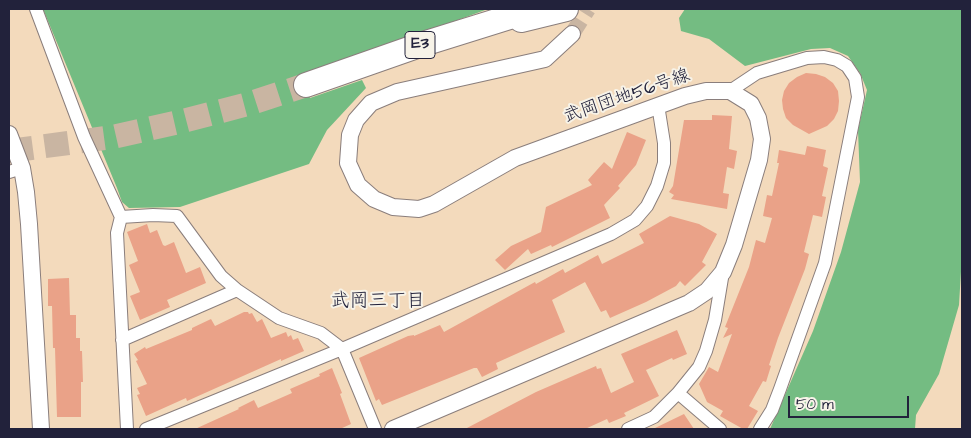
<!DOCTYPE html>
<meta charset="utf-8">
<style>
body{margin:0}
#map{position:relative;width:971px;height:438px;overflow:hidden;background:#f3dabc;font-family:"Architects Daughter",sans-serif}
canvas{display:block}
.frame{position:absolute;inset:0;border:10px solid #22223b;pointer-events:none}
.scale{position:absolute;left:788px;top:396px;width:121px;height:22px;box-sizing:border-box;border:2px solid #22223b;border-top:0;padding-left:6px;font-size:15px;line-height:18px;white-space:nowrap;color:#22223b;-webkit-text-stroke:4px #f7f3e8;paint-order:stroke}
</style>
<div id="map">
<canvas width="971" height="438"></canvas>
<div class="frame"></div>
<div class="scale">50 m</div>
</div>
<script>
const context = document.querySelector('canvas').getContext('2d');
context.lineJoin = 'round';
function paint(path, color) { context.fillStyle = color; context.fill(path, 'evenodd'); }
const toPath = rows => new Path2D(rows.map(r => 'M' + r).join(''));
function strokePath(path, color, width, dash) { context.strokeStyle = color; context.lineWidth = width; context.lineCap = dash ? 'butt' : 'round'; context.setLineDash(dash || []); context.stroke(path); }
function label(font, color, halo, rows, align = 'center') {
  context.font = font + ' "Architects Daughter","Klee One",sans-serif'; context.lineWidth = 4; context.setLineDash([]); context.textBaseline = 'middle'; context.strokeStyle = halo; context.fillStyle = color; for (const [text, x, y, turn = 0] of rows) {
    context.save(); context.translate(x, y); context.rotate((+turn || 0) * Math.PI / 180); context.textAlign = isNaN(turn) ? turn : align; if (halo) context.strokeText(text, 0, 0); context.fillText(text, 0, 0); context.restore();
  }
}
const forest = toPath([
 [43,9,488,9,304,76,310,98,362,80,366,88,327,130,309,164,180,207,129,208,122,202,117,188],
 [685,9,962,9,962,255,959,305,939,374,916,415,915,429,770,429,813,331,841,252,860,182,858,130,867,90,860,73,848,56,830,48,811,49,745,66,709,39,681,31,679,18]
]);
const building = toPath([
 [806,73,816,74,825,77,833,83,838,91,839,101,838,111,834,119,827,126,809,134,793,125,786,118,783,109,782,100,784,91,789,83,797,77],
 [712,115,732,116,729,149,737,151,734,169,727,167,723,193,729,194,727,209,671,199,674,195,669,192,673,186,684,120,712,120],
 [627,132,646,140,636,165,618,186,620,188,604,205,610,218,552,247,551,245,531,254,528,249,505,270,495,260,511,246,541,232,546,207,592,185,588,180,604,162,612,169],
 [807,146,826,150,823,166,828,168,822,196,826,197,822,217,813,215,804,252,809,254,805,269,778,338,769,365,771,366,766,382,763,381,749,406,758,411,747,429,743,429,720,416,723,411,707,402,699,384,709,367,718,372,732,334,723,338,728,328,725,327,749,267,756,240,765,243,772,218,763,216,767,195,772,196,779,163,777,163,779,150,805,155],
 [670,216,699,224,717,234,702,262,706,265,685,286,680,281,676,286,646,302,610,318,606,310,601,312,585,282,552,300,565,332,496,363,498,369,482,377,477,368,474,368,382,405,379,399,376,401,359,358,408,336,414,335,414,336,440,325,444,332,535,282,536,284,563,269,565,273,598,255,602,264,644,243,639,234],
 [147,224,150,233,157,230,163,245,165,246,174,242,186,273,200,267,206,283,167,300,170,307,140,320,130,296,140,292,129,265,138,261,127,232],
 [69,278,70,315,76,315,76,338,80,338,80,351,82,351,83,382,81,382,81,417,57,417,55,348,53,348,52,306,48,306,48,279],
 [244,312,248,312,249,314,252,313,257,322,262,319,271,338,286,332,288,337,291,335,293,340,298,338,304,351,281,361,281,359,187,401,186,398,146,416,137,395,140,394,137,388,147,384,136,361,138,360,134,354,145,347,146,349,192,330,192,328,211,319,215,326],
 [677,330,687,354,673,360,672,358,646,370,659,396,624,413,626,416,609,423,607,419,585,429,465,429,536,392,596,366,597,369,601,368,611,393,634,382,621,354],
 [332,368,342,393,340,394,351,424,340,429,195,429,239,409,238,408,254,400,258,408,292,393,290,389,320,376,319,374],
 [684,414,694,429,653,429]
]);
const tertiaryTunnel = toPath([
 [572,34,588,9]
]);
const motorwayTunnel = toPath([
 [9,151,113,137,183,121,248,104,306,85]
]);
const minor = toPath([
 [36,9,84,137,121,217],
 [730,91,757,73,807,58,824,57,837,60,847,66,855,78,858,97,825,263,780,389,772,410,760,429],
 [9,172,22,168],
 [122,340,237,290],
 [678,393,720,429],
 [127,429,117,233,121,217,153,215,177,216,221,276,237,290,279,318,321,333,342,349,375,429],
 [146,429,342,349,611,234,635,220,647,206,657,186,664,163,664,143,658,105],
 [628,429,654,417,678,393,699,367,706,351,715,320,723,272]
]);
const tertiary = toPath([
 [9,134,22,168,26,192,29,224,41,429],
 [393,429,689,303,707,291,723,272,734,245,759,160,762,139,758,118,751,104,730,91,706,91,685,96,515,158,434,204,419,209,393,207,374,199,358,185,348,163,350,135,356,120,371,103,397,92,545,59,572,34]
]);
const motorway = toPath([
 [521,20,566,9],
 [306,85,423,44,535,9]
]);
const shields = [
 [420,45,30]
];
const shieldNames = [
 ["E3",420,45]
];
const streetNames = [
 ["武岡団地56号線",627,97,-19]
];
const neighbourhoodNames = [
 ["武岡三丁目",378,302]
];
paint(forest, '#74bc82');
paint(building, '#eaa288');
strokePath(tertiaryTunnel, '#c9b5a2', 16, [16, 8]);
strokePath(motorwayTunnel, '#c9b5a2', 24, [24, 12]);
strokePath(minor, '#8a7e7c', 14);
strokePath(tertiary, '#8a7e7c', 18);
strokePath(motorway, '#8a7e7c', 26);
strokePath(minor, '#fff', 12);
strokePath(tertiary, '#fff', 16);
strokePath(motorway, '#fff', 24);
for (const [x, y, w] of shields) { const box = new Path2D(); box.roundRect(x - w / 2, y - 13.5, w, 27, 4); context.fillStyle = '#f7f3e8'; context.fill(box); strokePath(box, '#22223b', 1); }
label('bold 16px', '#22223b', null, shieldNames);
label('18px', '#22223b', '#f7f3e8', streetNames);
label('19px', '#22223b', '#f7f3e8', neighbourhoodNames);
</script>
